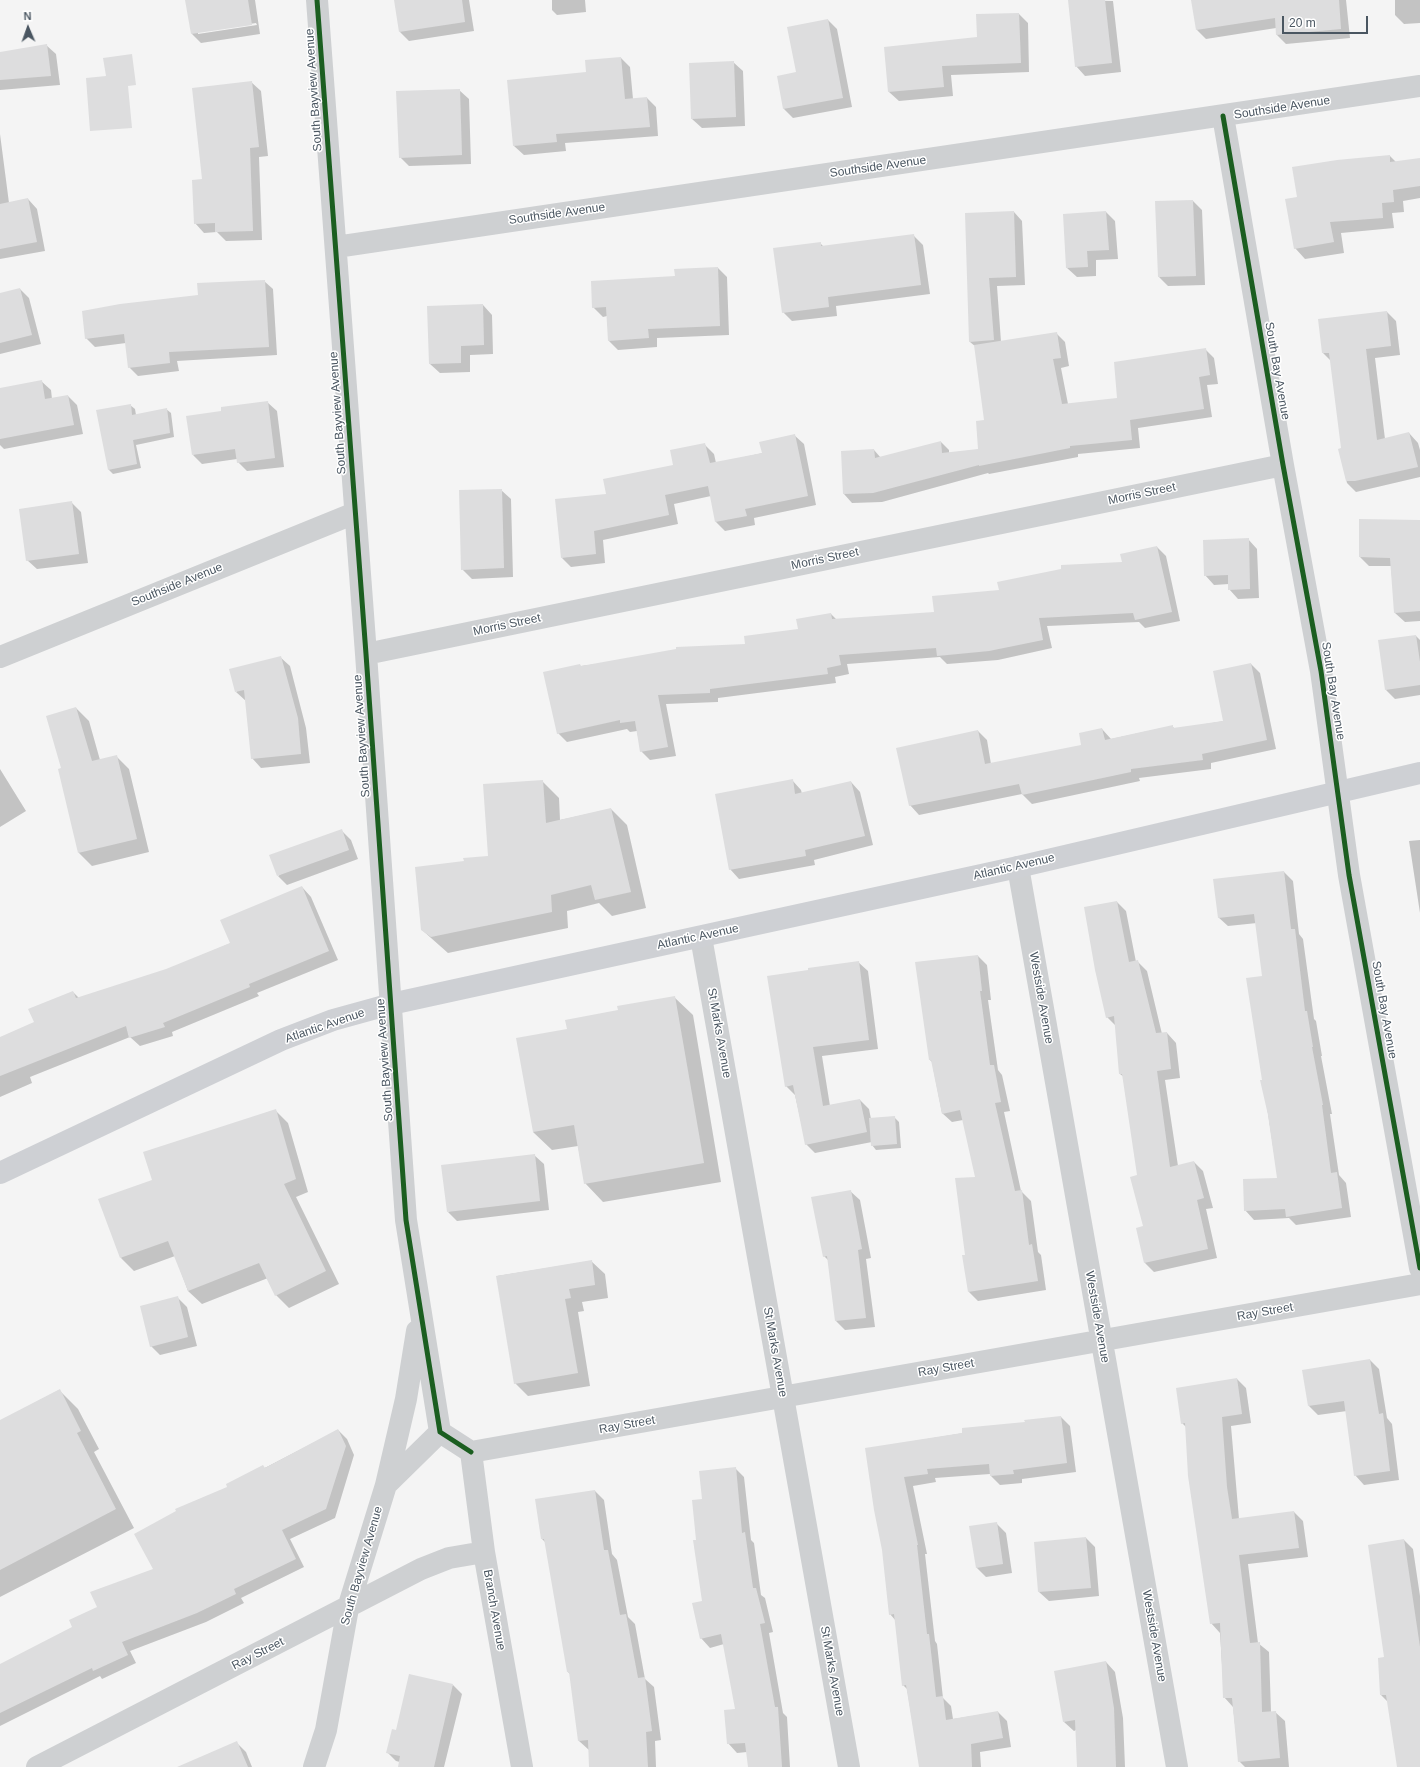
<!DOCTYPE html>
<style>
body{margin:0}
#map{position:relative;width:1420px;height:1767px;overflow:hidden;background:#f4f4f4;font-family:Arial,sans-serif}
canvas{display:block}
.north{position:absolute;left:8px;top:8px;width:40px;height:40px;-webkit-text-stroke:3px #fff;paint-order:stroke;rotate:358deg;font-size:11px;font-weight:700;line-height:16px;text-align:center;color:#4a5661}
.north::after{content:'';display:block;margin:auto;width:14px;height:18px;background:#4a5661;clip-path:polygon(50% 0,100% 100%,50% 72%,0 100%)}
.scale{position:absolute;left:1282px;top:16px;width:86px;height:18px;box-sizing:border-box;border:2px solid #4a5661;border-top:0;padding-left:5px;font-size:12px;line-height:14px;white-space:nowrap;color:#4a5661;-webkit-text-stroke:3px #fff;paint-order:stroke}
</style>
<div id="map">
<canvas width="1420" height="1767"></canvas>
<div class="north">N</div>
<div class="scale">20 m</div>
</div>
<script>
const context = document.querySelector('canvas').getContext('2d');
context.lineJoin = 'round';
function paint(path, color) { context.fillStyle = color; context.fill(path, 'evenodd'); }
const toPath = rows => new Path2D(rows.map(r => 'M' + r).join(''));
function strokePath(path, color, width, dash) { context.strokeStyle = color; context.lineWidth = width; context.lineCap = dash ? 'butt' : 'round'; context.setLineDash(dash || []); context.stroke(path); }
function label(font, color, halo, rows, align = 'center') {
  context.font = font + ' Arial,sans-serif'; context.lineWidth = 3; context.setLineDash([]); context.textBaseline = 'middle'; context.strokeStyle = halo; context.fillStyle = color; for (const [text, x, y, turn = 0] of rows) {
    context.save(); context.translate(x, y); context.rotate((+turn || 0) * Math.PI / 180); context.textAlign = isNaN(turn) ? turn : align; if (halo) context.strokeText(text, 0, 0); context.fillText(text, 0, 0); context.restore();
  }
}
const shadow = toPath([
 [186,0,255,0,260,34,201,43,192,34],
 [256,23,257,25,198,34,198,32],
 [395,0,469,0,474,31,409,41,400,32],
 [552,0,585,0,586,12,557,15,552,10],
 [1069,0,1113,1,1121,72,1085,76,1076,66],
 [1192,0,1346,0,1350,38,1286,44,1277,35,1276,28,1206,39,1197,30],
 [1395,0,1420,0,1420,23,1404,24,1395,15],
 [1019,14,1028,23,1029,72,951,75,953,96,899,101,889,92,885,48,978,38],
 [828,20,837,29,852,107,793,118,784,109,778,77,797,73],
 [46,45,56,54,60,85,0,90,0,53],
 [621,58,630,67,633,99,647,98,656,107,658,136,565,143,566,151,524,155,514,146,508,81,587,73],
 [733,62,743,71,745,126,702,128,692,119],
 [251,82,261,91,268,156,259,157,262,240,226,241,217,232,204,233,195,223,203,180],
 [459,90,469,99,471,164,409,166,400,157],
 [0,134,9,203,28,199,37,209,45,251,0,259],
 [1390,156,1396,162,1420,159,1420,198,1403,201,1404,212,1392,213,1394,228,1341,233,1344,253,1305,259,1295,248,1298,198],
 [1193,201,1202,210,1205,285,1168,286,1159,277,1156,202],
 [1014,212,1022,221,1025,285,997,286,1001,342,1057,334,1065,342,1069,366,1061,368,1068,404,1118,399,1205,349,1214,358,1218,384,1207,385,1212,417,1138,428,1140,448,1078,454,1078,457,989,474,988,473,882,502,852,503,844,494,842,452,874,450,881,458,941,442,949,450,949,453,979,450,985,420,976,347,970,342,966,214],
 [1106,212,1115,221,1118,259,1096,260,1096,276,1077,277,1067,268],
 [914,236,923,245,930,294,836,306,837,316,792,321,783,312,820,243,824,247],
 [718,268,727,277,729,335,657,338,657,347,618,350,609,341,607,316,603,317,593,307,676,277],
 [264,281,273,289,277,355,177,361,179,371,138,376,129,367,126,343,95,347,86,338,199,296],
 [20,289,29,298,41,344,0,354,0,294],
 [483,305,492,315,493,354,470,355,470,372,440,373,430,364,428,307],
 [1387,312,1396,321,1400,355,1375,358,1385,439,1409,433,1418,443,1420,450,1420,477,1356,492,1347,483,1339,450,1342,449,1331,361,1323,353],
 [41,381,51,390,52,399,68,396,77,405,83,434,4,449,0,445,0,389],
 [267,402,277,411,284,467,247,471,238,462,237,459,202,464,193,455,222,412],
 [130,405,135,409,136,415,166,409,171,413,174,437,136,445,141,468,113,474,109,470],
 [794,435,804,444,816,505,754,518,755,525,725,531,716,522,711,496,674,504,678,524,603,540,605,563,571,567,562,558,607,495,674,466,705,445,714,454,716,463,763,453],
 [501,490,511,499,513,577,472,579,462,569],
 [71,502,81,512,88,563,37,569,27,560],
 [1420,521,1420,621,1405,622,1395,613,1391,566,1369,566,1360,557],
 [1248,539,1257,549,1259,598,1238,599,1229,589,1229,584,1214,585,1205,575],
 [1157,547,1166,556,1180,621,1145,628,1139,622,1047,626,1052,648,998,660,947,664,940,657,847,664,849,674,835,677,836,683,718,698,718,702,666,704,676,756,650,760,641,751,637,731,630,732,627,729,567,742,558,733,581,666,746,645,799,630,831,614,837,620,935,613,1000,591,1123,563],
 [1416,636,1420,640,1420,695,1395,699,1386,690],
 [280,657,290,666,306,728,310,763,261,768,252,758,246,701,236,692],
 [1251,664,1260,673,1276,749,1211,763,1211,769,1139,778,1140,781,1032,804,1022,794,919,815,910,805,978,731,987,740,991,764,1082,746,1102,729,1111,739,1172,726,1175,729,1224,721],
 [76,708,89,721,100,760,116,756,129,769,149,852,92,866,79,853,59,770,63,769],
 [0,769,26,811,0,827],
 [792,780,801,790,802,794,851,782,860,792,873,845,814,860,815,865,739,879,730,869],
 [542,781,559,798,560,820,611,809,627,825,646,908,612,916,599,903,567,911,568,928,448,953,422,930,465,862,489,857],
 [342,831,351,840,358,859,287,885,278,876],
 [1420,840,1420,913,1409,841],
 [1284,872,1293,881,1299,934,1303,939,1314,1019,1316,1021,1322,1056,1321,1056,1332,1114,1330,1114,1339,1175,1346,1183,1351,1217,1296,1225,1289,1218,1254,1220,1245,1210,1278,1179,1263,1081,1264,977,1257,923,1228,926,1218,917],
 [302,887,311,897,338,960,257,993,259,996,172,1032,173,1036,140,1046,130,1037,30,1077,32,1083,0,1097,0,1038,35,1023,73,992,79,998,166,970,231,943],
 [1117,902,1126,911,1136,962,1138,962,1147,971,1162,1034,1167,1033,1176,1043,1180,1078,1165,1080,1178,1166,1194,1162,1203,1171,1213,1208,1206,1209,1217,1258,1154,1272,1145,1263,1137,1229,1145,1227,1138,1176,1124,1077,1120,1074,1116,1026,1107,1017],
 [978,956,987,965,991,1000,988,1000,998,1070,1002,1075,1010,1111,1004,1112,1021,1191,1031,1201,1038,1252,1041,1255,1046,1290,978,1301,969,1292,963,1256,966,1256,976,1178,963,1120,952,1122,942,1113,932,1062,930,1060],
 [858,962,868,971,878,1049,822,1056,830,1106,860,1100,869,1109,871,1119,894,1117,899,1122,901,1148,876,1150,872,1145,872,1142,815,1153,806,1144,795,1095,786,1086],
 [674,997,693,1015,721,1182,603,1202,585,1183,578,1146,552,1150,533,1132,568,1030,620,1011],
 [275,1110,288,1123,308,1192,296,1197,339,1284,289,1308,276,1295,268,1278,202,1304,188,1291,175,1256,134,1271,121,1258,154,1180],
 [534,1155,544,1164,549,1210,457,1221,448,1212],
 [850,1191,860,1200,871,1258,866,1259,875,1327,845,1330,836,1321,829,1261,824,1256],
 [591,1261,605,1274,608,1298,582,1302,584,1311,578,1312,590,1386,528,1396,515,1383,497,1276],
 [177,1297,187,1307,197,1346,160,1355,151,1346],
 [1370,1360,1379,1369,1387,1418,1392,1424,1399,1480,1364,1485,1355,1475,1347,1411,1318,1415,1309,1406,1303,1371],
 [1237,1379,1246,1388,1251,1423,1231,1426,1239,1519,1294,1512,1303,1521,1308,1557,1248,1564,1258,1643,1269,1652,1271,1712,1275,1712,1285,1721,1289,1767,1245,1767,1239,1761,1233,1707,1224,1697,1220,1633,1211,1623,1186,1427,1182,1423],
 [59,1390,78,1409,99,1449,94,1452,134,1528,0,1597,0,1421],
 [1061,1417,1070,1426,1076,1472,1022,1479,1022,1483,1000,1485,991,1476,990,1474,935,1478,936,1482,913,1486,927,1554,925,1554,935,1641,937,1644,943,1698,951,1706,953,1719,998,1712,1007,1721,1011,1747,980,1752,981,1767,920,1767,907,1689,903,1685,896,1621,890,1614,883,1550,866,1449],
 [338,1430,347,1439,354,1455,335,1518,290,1539,304,1567,241,1598,244,1603,206,1622,130,1651,136,1663,102,1679,100,1676,0,1726,0,1665,73,1628,99,1607,154,1569,228,1487],
 [735,1468,744,1477,751,1540,754,1543,761,1595,765,1598,773,1632,769,1633,783,1713,787,1717,790,1767,749,1767,747,1752,737,1753,728,1743,736,1710,724,1644,710,1648,701,1638,704,1602,697,1541,703,1500],
 [595,1491,604,1500,612,1554,617,1560,628,1617,635,1624,645,1679,654,1687,661,1740,655,1741,656,1767,590,1767,589,1750,579,1741,571,1675,568,1672,546,1543,542,1539],
 [996,1523,1006,1533,1012,1573,986,1577,976,1567],
 [1086,1538,1095,1547,1099,1596,1049,1601,1039,1592],
 [1404,1540,1413,1549,1420,1596,1420,1767,1398,1767,1388,1702,1381,1695,1385,1658],
 [1106,1662,1115,1672,1123,1718,1125,1767,1078,1767,1076,1730,1074,1731,1064,1722],
 [453,1685,462,1694,444,1767,399,1767,400,1762,396,1761,387,1752,396,1731],
 [237,1743,246,1752,252,1767,198,1767]
]);
const building = toPath([
 [185,0,248,0,252,25,191,34],
 [394,0,462,0,465,22,399,32],
 [1068,0,1105,0,1112,63,1075,67],
 [1191,0,1339,0,1341,29,1276,35,1275,18,1196,30],
 [1019,13,1021,63,942,66,944,87,888,92,884,47,977,37,976,14],
 [828,19,843,98,783,109,777,76,796,72,787,27],
 [47,44,51,76,0,80,0,52],
 [132,54,136,85,128,86,132,128,90,131,86,78,106,76,103,58],
 [621,57,625,99,647,97,650,127,556,134,557,142,513,146,507,80,586,72,585,60],
 [734,61,736,117,691,119,689,63],
 [252,81,259,147,250,148,253,231,215,232,215,223,194,224,192,180,202,179,192,88],
 [460,89,462,155,399,158,396,91],
 [1390,155,1390,162,1420,158,1420,186,1393,190,1394,202,1382,203,1383,218,1330,222,1334,242,1294,249,1285,199,1297,197,1292,167,1337,160],
 [28,198,37,242,0,249,0,204],
 [1193,200,1196,276,1158,277,1155,201],
 [1014,211,1016,277,989,278,994,340,969,342,965,213],
 [1106,211,1109,250,1087,251,1088,267,1066,268,1063,214],
 [914,234,921,285,828,297,829,307,782,313,773,248,821,242,821,246],
 [718,267,720,326,648,329,649,338,608,341,606,307,592,308,591,281,675,276,674,269],
 [265,280,269,347,169,352,170,363,128,368,124,334,85,339,82,311,120,304,198,295,197,283],
 [20,288,32,335,0,343,0,293],
 [483,304,484,345,461,346,461,363,429,364,427,306],
 [1387,311,1391,346,1366,349,1377,440,1409,432,1418,467,1355,481,1346,481,1338,449,1341,448,1329,353,1322,353,1318,319],
 [1057,332,1061,358,1053,359,1062,404,1117,398,1114,362,1206,348,1210,375,1199,377,1204,409,1130,420,1132,440,1070,446,1070,448,979,466,979,465,873,493,843,494,841,451,874,449,875,458,941,441,942,453,978,449,976,421,984,420,974,345],
 [42,380,45,399,68,395,74,425,0,439,0,388],
 [268,401,275,458,237,463,235,449,192,455,186,416,221,411,221,407],
 [131,404,132,415,167,408,170,433,133,440,137,464,108,470,96,410],
 [795,434,808,496,745,509,747,516,715,522,708,486,665,495,669,515,594,531,596,554,561,558,555,499,606,494,603,479,673,465,670,450,705,443,710,463,762,453,759,442],
 [502,489,504,568,461,570,459,490],
 [72,501,79,554,26,561,19,509],
 [1359,519,1420,520,1420,611,1394,613,1390,558,1359,557],
 [1249,538,1250,589,1228,590,1228,575,1204,576,1203,540],
 [1157,546,1172,612,1135,620,1133,613,1039,618,1043,640,989,651,937,656,936,648,839,655,841,665,827,668,828,674,710,689,710,693,658,695,668,747,640,752,635,721,620,723,620,720,557,734,543,672,580,664,581,666,676,649,676,647,745,644,744,636,798,629,796,619,831,613,832,619,934,612,932,596,999,590,997,582,1061,569,1061,565,1122,562,1120,554],
 [1416,635,1420,662,1420,685,1385,690,1378,640],
 [281,656,298,718,301,754,251,759,244,690,235,692,229,669],
 [1251,663,1267,740,1202,754,1203,760,1131,769,1131,772,1022,795,1019,784,909,806,896,748,978,730,985,764,1081,745,1079,733,1102,728,1105,740,1173,725,1173,728,1223,721,1213,671],
 [76,707,92,761,117,755,137,839,78,853,58,769,61,768,46,716],
 [793,779,795,794,851,781,865,836,805,850,806,856,729,870,715,794],
 [543,780,546,823,611,808,631,892,595,900,591,885,551,895,552,912,431,937,421,930,415,867,464,861,463,858,488,856,483,784],
 [342,829,349,850,277,876,269,855],
 [1284,871,1291,929,1295,929,1305,1011,1307,1011,1313,1047,1312,1047,1323,1105,1322,1105,1331,1173,1337,1172,1342,1208,1286,1217,1285,1209,1244,1211,1243,1179,1277,1178,1268,1115,1260,1080,1262,1080,1246,978,1262,976,1254,914,1218,918,1213,879],
 [302,886,329,951,249,984,250,987,163,1023,165,1027,129,1038,126,1026,0,1076,0,1037,34,1022,28,1009,73,991,76,998,166,969,230,943,220,920],
 [1117,901,1129,962,1138,960,1156,1033,1167,1032,1171,1069,1157,1071,1170,1167,1194,1161,1204,1198,1197,1200,1208,1249,1144,1263,1136,1228,1143,1226,1130,1177,1137,1175,1122,1074,1119,1074,1114,1016,1106,1018,1095,970,1084,907],
 [978,955,982,991,980,991,990,1065,994,1065,1001,1102,995,1103,1015,1191,1022,1190,1029,1245,1032,1244,1038,1281,968,1292,962,1255,965,1255,955,1178,975,1177,960,1110,942,1114,931,1060,929,1060,915,962],
 [859,961,869,1040,813,1047,823,1106,860,1099,867,1132,805,1145,793,1085,785,1087,767,976,808,970,808,968],
 [675,996,704,1163,584,1184,574,1125,533,1132,516,1038,567,1029,565,1020,618,1010,617,1006],
 [276,1109,296,1179,284,1184,326,1271,275,1296,259,1263,188,1291,168,1241,120,1258,98,1199,152,1180,143,1152],
 [895,1116,897,1144,871,1146,869,1118],
 [535,1154,540,1201,447,1212,441,1165],
 [851,1190,862,1249,858,1250,866,1318,835,1321,827,1256,823,1257,811,1197],
 [592,1260,595,1285,569,1289,571,1298,565,1299,578,1373,514,1384,496,1276],
 [178,1296,188,1337,150,1347,140,1306],
 [1370,1359,1379,1414,1383,1413,1390,1471,1354,1476,1344,1401,1308,1406,1302,1370],
 [1237,1378,1242,1414,1222,1417,1227,1487,1232,1519,1294,1511,1299,1548,1239,1555,1250,1643,1260,1642,1262,1712,1276,1711,1280,1758,1238,1762,1232,1698,1223,1698,1220,1623,1210,1624,1188,1476,1185,1423,1181,1424,1176,1388],
 [60,1389,81,1431,77,1433,116,1509,0,1570,0,1420],
 [1061,1416,1067,1463,1013,1470,1014,1474,990,1476,989,1464,927,1469,928,1474,904,1477,918,1545,917,1545,927,1634,929,1634,936,1697,943,1696,946,1720,998,1711,1003,1738,971,1744,972,1767,919,1767,906,1685,902,1686,894,1614,889,1615,882,1550,874,1510,865,1448,962,1433,962,1428,1025,1422,1024,1420],
 [338,1429,346,1446,326,1509,282,1530,296,1559,234,1589,236,1594,197,1613,122,1642,128,1655,93,1671,92,1668,0,1713,0,1664,72,1627,69,1620,97,1607,90,1592,153,1569,134,1534,176,1511,175,1509,227,1487,226,1484,263,1465,265,1468],
 [736,1467,742,1533,745,1532,753,1588,756,1588,765,1623,760,1624,775,1707,778,1707,782,1767,748,1767,745,1743,727,1744,724,1710,735,1709,721,1634,700,1639,692,1603,702,1601,693,1540,696,1540,692,1500,702,1499,699,1471],
 [595,1490,604,1550,608,1550,620,1615,626,1614,638,1678,645,1677,652,1731,646,1732,648,1767,589,1767,588,1740,578,1741,569,1672,567,1672,544,1539,541,1539,535,1499],
 [997,1522,1003,1564,976,1568,969,1526],
 [1086,1537,1091,1588,1038,1592,1034,1542],
 [1404,1539,1420,1647,1420,1767,1397,1767,1386,1695,1380,1695,1378,1658,1384,1657,1368,1545],
 [1106,1661,1114,1708,1116,1767,1077,1767,1075,1720,1063,1722,1054,1671],
 [409,1674,453,1684,434,1767,398,1767,400,1756,386,1753,392,1729,396,1730],
 [237,1741,248,1767,177,1767]
]);
const minor = toPath([
 [317,0,366,654,406,1220,440,1432,471,1452],
 [1223,116,1283,465,1321,671,1349,875,1420,1268],
 [336,247,1420,86],
 [366,654,1283,465],
 [0,657,355,513],
 [1018,867,1177,1767],
 [701,937,849,1767],
 [471,1452,1420,1284],
 [471,1452,484,1552,522,1767],
 [386,1485,440,1432],
 [37,1767,421,1569,449,1558,484,1552],
 [314,1767,326,1730,348,1608,386,1485,406,1399,417,1331]
]);
const secondary = toPath([
 [0,1173,281,1040,333,1020,391,1004,1018,867,1420,773]
]);
const cycleway = toPath([
 [317,0,366,654,406,1220,440,1432,471,1452],
 [1223,116,1283,465,1321,671,1349,875,1420,1268]
]);
const streetNames = [
 ["South Bayview Avenue",314,90,-94],
 ["Southside Avenue",1282,108,-9],
 ["Southside Avenue",878,167,-8],
 ["Southside Avenue",557,214,-8],
 ["South Bay Avenue",1277,371,80],
 ["South Bayview Avenue",338,413,-94],
 ["Morris Street",1142,494,-12],
 ["Morris Street",825,559,-12],
 ["Southside Avenue",177,585,-22],
 ["Morris Street",507,625,-12],
 ["South Bay Avenue",1333,691,81],
 ["South Bayview Avenue",362,736,-94],
 ["Atlantic Avenue",1014,867,-13],
 ["Atlantic Avenue",698,937,-12],
 ["Westside Avenue",1041,998,80],
 ["South Bay Avenue",1384,1010,80],
 ["Atlantic Avenue",325,1026,-19],
 ["St Marks Avenue",719,1033,80],
 ["South Bayview Avenue",385,1060,-94],
 ["Ray Street",1265,1312,-10],
 ["Westside Avenue",1097,1317,80],
 ["St Marks Avenue",775,1352,80],
 ["Ray Street",946,1368,-10],
 ["Ray Street",627,1425,-10],
 ["South Bayview Avenue",362,1566,-74],
 ["Branch Avenue",494,1610,80],
 ["Westside Avenue",1154,1636,80],
 ["Ray Street",258,1654,-27],
 ["St Marks Avenue",832,1671,80]
];
paint(shadow, '#0003');
paint(building, '#ddddde');
strokePath(minor, '#ced0d2', 22);
strokePath(secondary, '#ced0d4', 22);
strokePath(cycleway, '#1b5e20', 5);
label('12px', '#4a5661', '#fff', streetNames);
</script>
